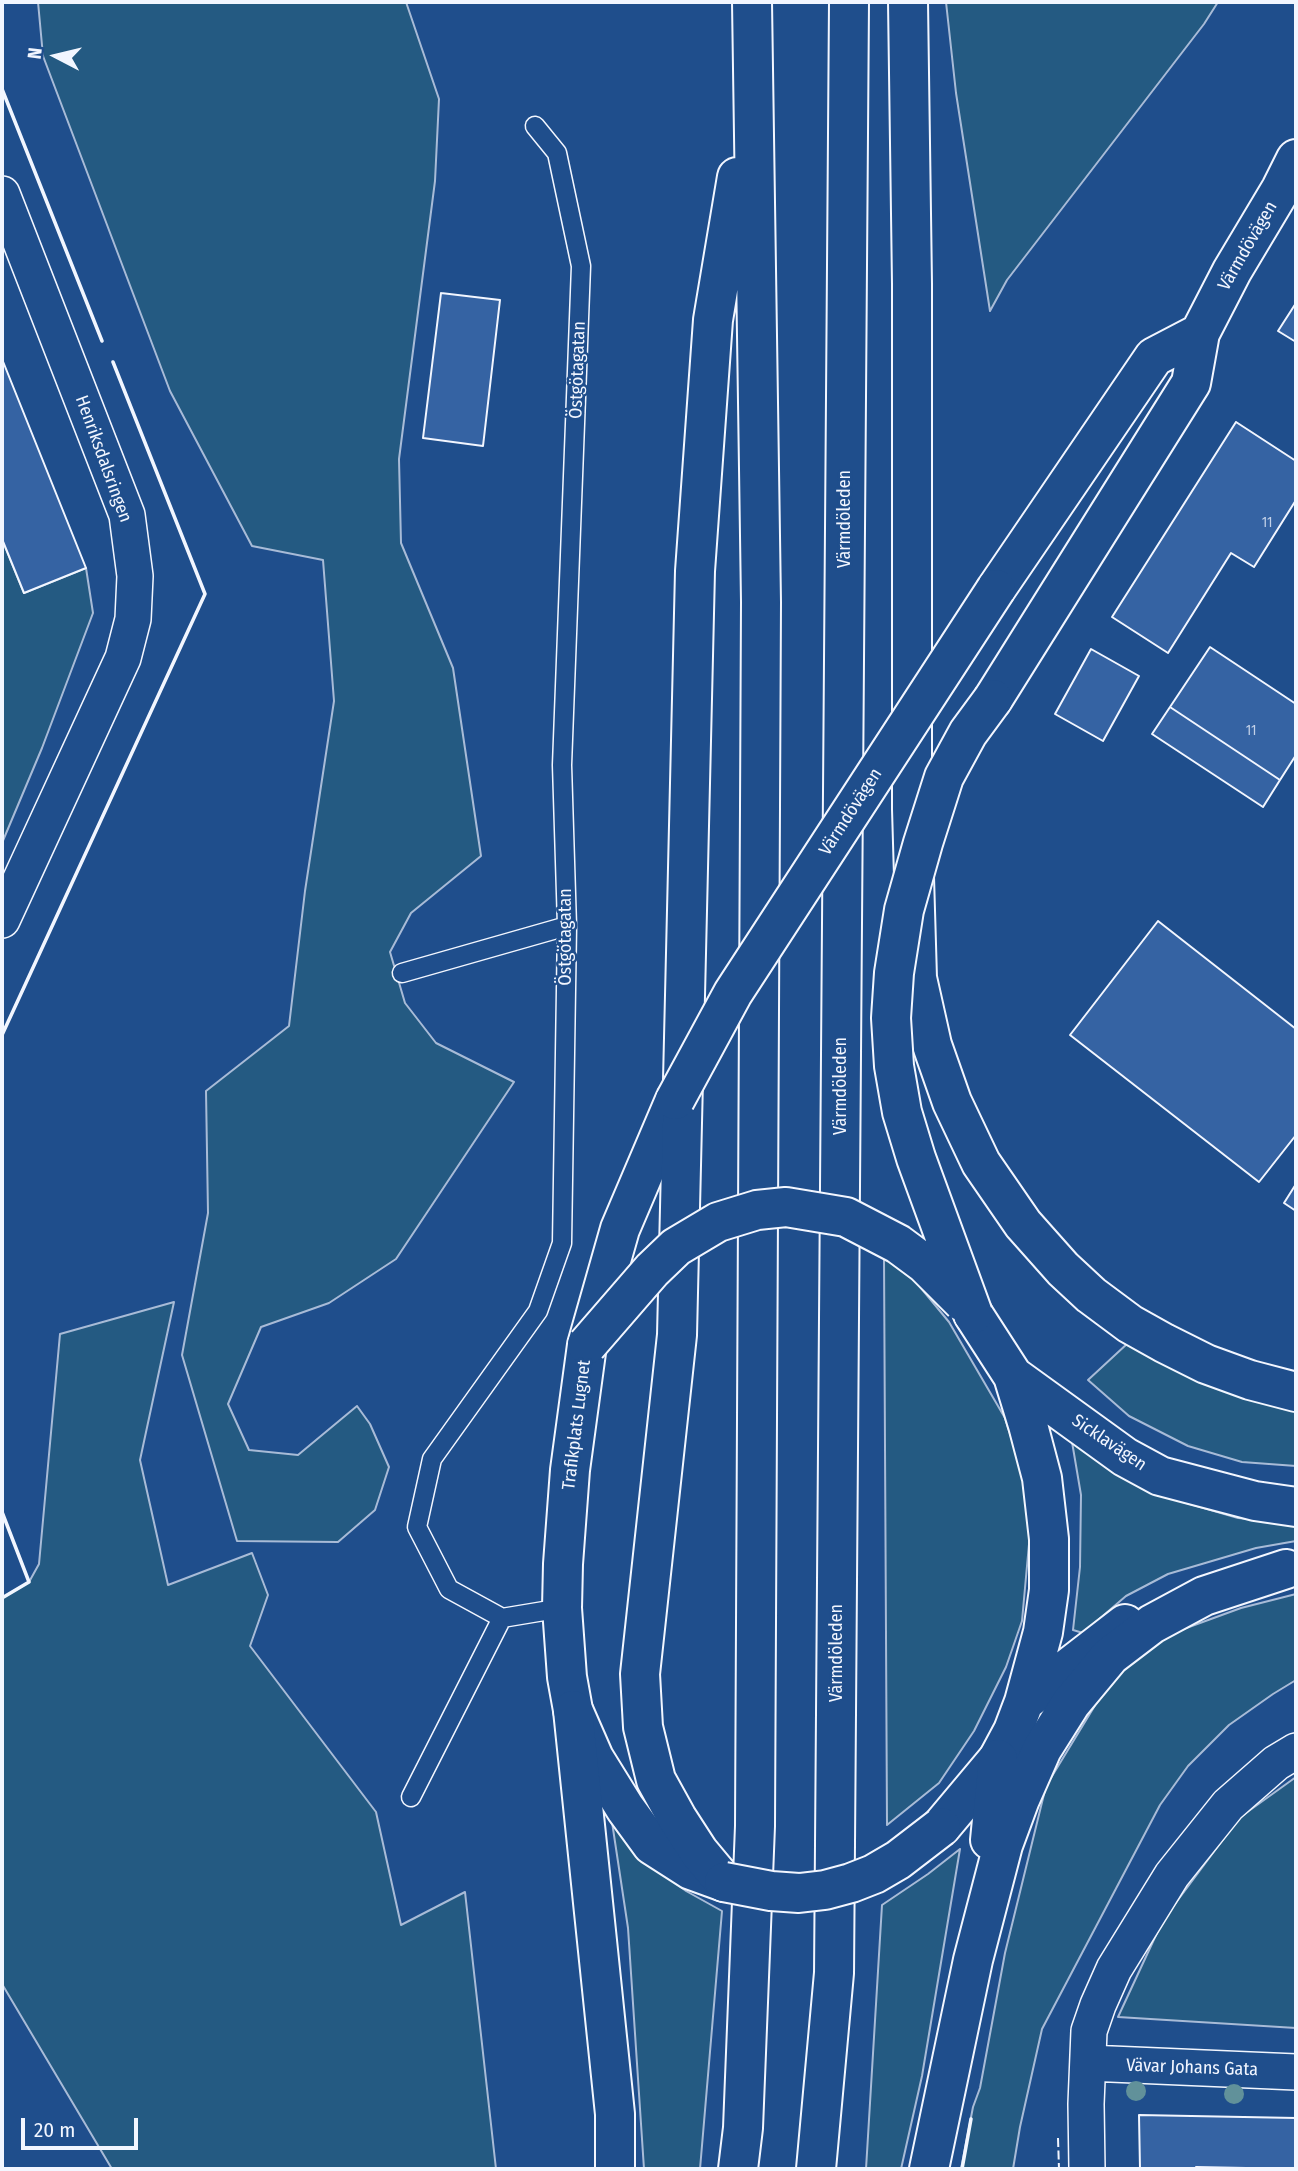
<!DOCTYPE html>
<meta charset="utf-8">
<style>
body{margin:0}
#map{position:relative;width:1298px;height:2171px;overflow:hidden;background:#1f4e8c;font-family:"Fira Sans Condensed",sans-serif}
canvas{display:block}
.frame{position:absolute;inset:0;border:4px solid #f2f6ff;pointer-events:none}
.north{position:absolute;left:21px;top:21px;width:70px;height:70px;-webkit-text-stroke:5px #1f4e8c;paint-order:stroke;rotate:277deg;font-size:19px;font-weight:700;line-height:28px;text-align:center;color:#f2f6ff}
.north::after{content:'';display:block;margin:auto;width:24px;height:32px;background:#f2f6ff;clip-path:polygon(50% 0,100% 100%,50% 72%,0 100%)}
.scale{position:absolute;left:21px;top:2118px;width:117px;height:32px;box-sizing:border-box;border:4px solid #f2f6ff;border-top:0;padding-left:9px;font-size:21px;line-height:24px;white-space:nowrap;color:#f2f6ff;-webkit-text-stroke:5px #1f4e8c;paint-order:stroke}
</style>
<div id="map">
<canvas width="1298" height="2171"></canvas>
<div class="frame"></div>
<div class="north">N</div>
<div class="scale">20 m</div>
</div>
<script>
const context = document.querySelector('canvas').getContext('2d');
context.lineJoin = 'round';
function paint(path, color) { context.fillStyle = color; context.fill(path, 'evenodd'); }
const toPath = rows => new Path2D(rows.map(r => 'M' + r).join(''));
function strokePath(path, color, width, dash) { context.strokeStyle = color; context.lineWidth = width; context.lineCap = dash ? 'butt' : 'round'; context.setLineDash(dash || []); context.stroke(path); }
function label(font, color, halo, rows, align = 'center') {
  context.font = font + ' "Fira Sans Condensed",sans-serif'; context.lineWidth = 5; context.setLineDash([]); context.textBaseline = 'middle'; context.strokeStyle = halo; context.fillStyle = color; for (const [text, x, y, turn = 0] of rows) {
    context.save(); context.translate(x, y); context.rotate((+turn || 0) * Math.PI / 180); context.textAlign = isNaN(turn) ? turn : align; if (halo) context.strokeText(text, 0, 0); context.fillText(text, 0, 0); context.restore();
  }
}
const green = toPath([
 [38,2,406,2,439,99,435,181,399,459,401,543,453,668,481,856,411,913,390,952,405,1003,436,1043,514,1082,396,1259,329,1303,261,1327,228,1404,249,1450,298,1455,357,1406,370,1424,389,1467,375,1510,338,1542,237,1541,182,1355,208,1213,206,1091,289,1026,305,891,334,701,323,560,252,546,170,391,43,56,38,2],
 [946,2,1218,2,1204,24,1007,280,990,311,956,93,946,2],
 [2,539,24,593,86,568,93,613,42,748,2,843,2,539],
 [884,1257,916,1282,949,1322,1005,1418,1023,1475,1030,1533,1022,1621,1006,1667,974,1731,939,1783,887,1825,884,1257],
 [174,1302,140,1460,168,1585,252,1553,268,1595,250,1646,376,1812,401,1925,465,1892,496,2169,112,2169,2,1984,2,1598,29,1582,39,1564,60,1334,174,1302],
 [1128,1343,1296,1410,1296,1466,1242,1462,1188,1446,1129,1416,1088,1380,1128,1343],
 [1071,1436,1183,1502,1238,1518,1296,1523,1296,1541,1256,1548,1168,1574,1126,1596,1083,1633,1073,1630,1080,1567,1081,1495,1071,1436],
 [1296,1594,1296,1680,1273,1694,1229,1725,1188,1766,1160,1805,1042,2029,1020,2127,1013,2169,961,2169,973,2107,980,2088,1005,1953,1046,1786,1108,1684,1159,1638,1241,1608,1296,1594],
 [1296,1777,1296,2028,1118,2017,1163,1920,1239,1818,1296,1777],
 [612,1822,657,1869,686,1891,722,1911,700,2169,644,2169,628,1928,612,1822],
 [960,1849,922,2076,901,2169,866,2169,882,1905,928,1874,960,1849]
]);
const building = toPath([
 [441,293,500,300,483,446,423,438,441,293],
 [1296,303,1296,342,1278,331,1296,303],
 [2,359,86,568,24,593,2,539,2,359],
 [1236,422,1296,461,1296,500,1254,567,1231,553,1168,653,1112,617,1236,422],
 [1210,647,1296,704,1296,755,1280,780,1170,707,1210,647],
 [1091,649,1139,676,1103,741,1055,714,1091,649],
 [1170,707,1280,780,1263,807,1152,734,1170,707],
 [1158,921,1296,1029,1296,1135,1259,1182,1070,1035,1158,921],
 [1296,1184,1296,1211,1284,1203,1296,1184],
 [1139,2115,1296,2118,1296,2169,1196,2167,1196,2169,1140,2169,1139,2115]
]);
const service = toPath([
 [535,126,557,153,581,266,562,765,567,926,562,1243,538,1311,432,1459,417,1527,449,1589,502,1618,562,1608],
 [402,973,567,926],
 [411,1797,502,1618]
]);
const minor = toPath([
 [2,194,127,515,135,576,133,619,123,658,2,920],
 [1088,2063,1296,2072],
 [1087,2169,1086,2104,1089,2031,1098,2005,1114,1969,1172,1875,1228,1805,1276,1763,1296,1751]
]);
const secondary = toPath([
 [996,589,1154,357,1200,333],
 [993,699,1191,383,1200,333,1232,271,1281,189,1296,159],
 [675,1100,620,1229,587,1345,570,1470,563,1564,562,1608,567,1677,573,1710,594,1758,625,1808,652,1845,691,1870,724,1882],
 [1013,1376,1125,1457,1160,1476,1255,1501,1296,1507],
 [1024,1702,1125,1624],
 [941,1827,998,1759,1013,1731,1024,1702,1043,1632,1049,1590,1049,1539,1042,1478,1028,1425,1013,1376,973,1314]
]);
const primary = toPath([
 [908,2,912,284,912,809,917,978,932,1045,952,1102,981,1163,1023,1224,1063,1269,1091,1295,1130,1324,1164,1343,1206,1364,1250,1380,1296,1392],
 [573,1710,615,2114,615,2169],
 [990,1840,998,1759],
 [724,1882,699,1852,677,1818,656,1780,643,1727,640,1674,677,1335,695,571,713,320,737,177],
 [738,2169,743,2128,755,1826,761,602,752,2],
 [816,2169,834,1973,849,2],
 [929,2169,973,1960,1003,1845,1020,1799,1042,1749,1071,1703,1110,1656,1152,1624,1204,1596,1286,1569]
]);
const secondaryBridge = toPath([
 [675,1100,733,993,996,589],
 [973,1314,916,1158,902,1112,894,1066,891,1018,894,973,904,910,923,843,944,777,968,733,993,699],
 [587,1345,652,1270,676,1247,718,1222,757,1210,786,1207,846,1217,898,1244,925,1264,963,1302],
 [724,1882,771,1891,799,1893,825,1890,851,1883,874,1874,898,1860,941,1827]
]);
const fence = toPath([
 [1058,2138,1059,2169]
]);
const wall = toPath([
 [2,89,102,341],
 [2,1035,205,594,113,362],
 [2,1512,29,1582,2,1598],
 [962,2169,971,2119]
]);
const trees = [
 [1136,2091],
 [1234,2094]
];
const numberNames = [
 ["11",1267,523],
 ["11",1251,731]
];
const streetNames = [
 ["Värmdövägen",1248,246,-60],
 ["Östgötagatan",578,370,-88],
 ["Henriksdalsringen",103,459,70],
 ["Värmdöleden",845,519,-90],
 ["Värmdövägen",851,812,-57],
 ["Östgötagatan",566,937,-90],
 ["Värmdöleden",841,1086,-90],
 ["Trafikplats Lugnet",577,1425,-83],
 ["Sicklavägen",1109,1443,34],
 ["Värmdöleden",837,1653,-90],
 ["Vävar Johans Gata",1192,2068,2]
];
paint(green, '#245a82');
strokePath(green, '#a8bbd7', 2);
paint(building, '#3563a3');
strokePath(building, '#f2f6ff', 2);
strokePath(service, '#f2f6ff', 21);
strokePath(minor, '#f2f6ff', 38);
strokePath(secondary, '#f2f6ff', 42);
strokePath(primary, '#f2f6ff', 42);
strokePath(service, '#1f4e8c', 18);
strokePath(minor, '#1f4e8c', 35);
strokePath(secondary, '#1f4e8c', 38);
strokePath(primary, '#1f4e8c', 38);
strokePath(secondaryBridge, '#f2f6ff', 42, []);
strokePath(secondaryBridge, '#1f4e8c', 38);
strokePath(fence, '#f2f6ff', 2, [9, 3.5]);
strokePath(wall, '#f2f6ff', 3.5);
context.fillStyle = '#61919a';
for (const [x, y] of trees) { context.beginPath(); context.arc(x, y, 10, 0, 2 * Math.PI); context.fill(); }
label('14px', '#c3d1e8', null, numberNames);
label('18px', '#f2f6ff', '#1f4e8c', streetNames);
</script>
